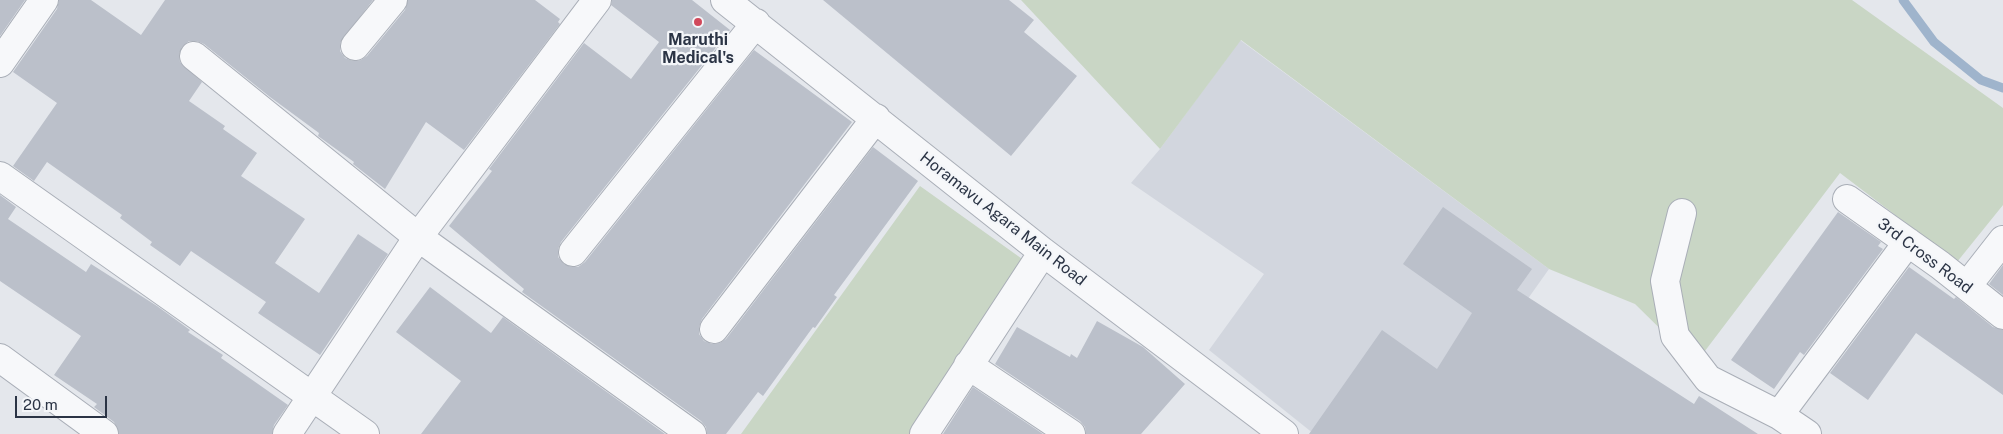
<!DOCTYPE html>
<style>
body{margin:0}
#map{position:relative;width:2003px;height:434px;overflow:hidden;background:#e4e7ec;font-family:"Public Sans",sans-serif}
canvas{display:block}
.scale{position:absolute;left:15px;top:396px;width:92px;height:22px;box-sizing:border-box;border:2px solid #2b3445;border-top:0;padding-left:6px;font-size:15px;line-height:18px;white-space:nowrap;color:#2b3445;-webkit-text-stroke:4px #f4f6f9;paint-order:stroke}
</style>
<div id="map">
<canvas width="2003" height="434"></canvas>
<div class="scale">20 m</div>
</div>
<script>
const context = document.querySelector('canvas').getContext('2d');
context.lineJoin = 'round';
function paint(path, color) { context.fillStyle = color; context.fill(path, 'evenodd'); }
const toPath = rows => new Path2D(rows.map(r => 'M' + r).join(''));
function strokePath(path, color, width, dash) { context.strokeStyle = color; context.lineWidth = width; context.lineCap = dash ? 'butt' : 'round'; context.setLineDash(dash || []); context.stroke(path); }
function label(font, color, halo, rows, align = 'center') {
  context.font = font + ' "Public Sans",sans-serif'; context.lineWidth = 4.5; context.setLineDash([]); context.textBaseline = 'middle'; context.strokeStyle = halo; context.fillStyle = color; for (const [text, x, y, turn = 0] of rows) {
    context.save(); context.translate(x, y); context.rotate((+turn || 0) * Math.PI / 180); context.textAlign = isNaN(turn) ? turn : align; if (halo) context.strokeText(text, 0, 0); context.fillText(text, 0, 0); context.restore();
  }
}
const built = toPath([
 [1240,40,1549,269,1432,434,1314,434,1209,350,1264,274,1131,183,1160,149]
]);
const green = toPath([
 [1021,0,1852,0,2003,108,2003,205,1957,262,1840,173,1689,372,1695,363,1635,304,1549,269,1241,40,1160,149],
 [920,186,1032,266,911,434,741,434]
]);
const stream = toPath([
 [1903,0,1934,42,1981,80,2003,88]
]);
const building = toPath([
 [0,0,25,0,0,36],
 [59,0,91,0,141,35,165,0,373,0,340,43,340,51,345,58,353,61,361,60,367,56,405,10,408,0,535,0,560,19,558,22,560,24,464,150,426,122,385,189,353,164,354,162,318,136,319,133,270,97,204,44,197,41,189,41,182,47,179,54,180,62,202,82,189,101,225,126,223,129,257,153,241,176,305,219,275,263,319,293,358,234,388,254,320,355,258,313,266,302,191,251,180,266,150,245,152,242,120,218,122,215,47,162,34,181,13,166,57,103,13,72,57,9],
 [612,0,692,0,730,30,561,242,558,249,558,257,564,264,571,267,578,267,585,262,754,50,852,122,702,319,699,327,699,334,704,341,712,344,720,343,726,339,873,147,918,181,834,295,837,297,815,328,813,327,763,396,758,392,726,434,707,434,706,427,701,421,522,292,524,289,449,226,492,171,489,169,584,43,631,79,659,42,611,5],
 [823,0,1009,0,1034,20,1024,32,1077,76,1011,156],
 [0,195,16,207,8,219,86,272,91,264,157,306,190,330,188,332,223,355,221,358,288,405,274,425,272,434,119,434,114,422,94,407,97,404,54,375,81,336,0,281],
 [1443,207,1532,269,1517,290,1694,404,1699,396,1758,434,1309,434,1382,330,1437,369,1472,313,1403,264],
 [1838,212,1881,242,1878,246,1883,249,1804,355,1800,352,1774,389,1731,360],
 [2003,265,2003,295,1989,284],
 [1909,267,1954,299,1956,297,1993,327,2003,330,2003,395,1916,333,1868,400,1830,373],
 [430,287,491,333,503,317,665,434,421,434,461,381,396,332],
 [1097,321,1143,347,1185,384,1141,434,1086,434,1085,427,1080,421,995,364,1017,327,1070,357,1071,354,1077,358],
 [973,387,1043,434,943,434]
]);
const minor = toPath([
 [725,0,1043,252,1284,434],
 [355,46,393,0],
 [194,56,418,237,692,434],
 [0,63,44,0],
 [0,176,365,434],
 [1847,199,1940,265,2003,315],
 [1682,213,1665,281,1675,336,1708,379,1779,415,1807,434],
 [573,252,756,23],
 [1967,286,2003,240],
 [714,329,876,118],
 [0,358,104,434],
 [968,365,1071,434],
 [1779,415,1908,242],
 [287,434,418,237,597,0],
 [924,434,1043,252]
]);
const markers = [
 [698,22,5,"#d1495b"]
];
const poiNames = [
 ["Maruthi",698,40],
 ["Medical's",698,58]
];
const streetNames = [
 ["Horamavu Agara Main Road",1003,219,38],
 ["3rd Cross Road",1925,256,37]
];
paint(built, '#d2d6de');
paint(green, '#c9d6c5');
strokePath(stream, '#9fb4cc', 9);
paint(building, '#bbc0ca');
strokePath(minor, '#a9aeb7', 30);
strokePath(minor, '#f7f8fa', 28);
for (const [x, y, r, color] of markers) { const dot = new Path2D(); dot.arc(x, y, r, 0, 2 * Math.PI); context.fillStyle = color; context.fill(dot); strokePath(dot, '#f4f6f9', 2); }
label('bold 16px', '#2b3445', '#f4f6f9', poiNames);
label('16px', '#2b3445', '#f4f6f9', streetNames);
</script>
